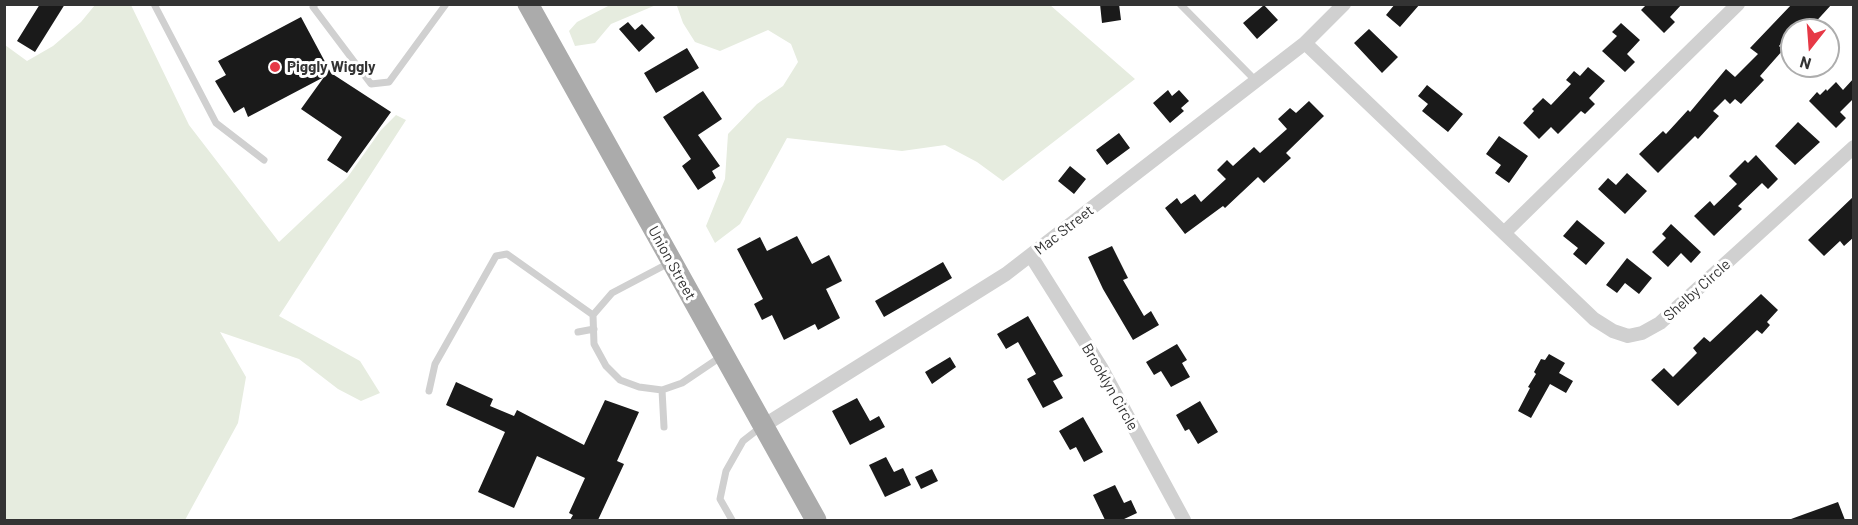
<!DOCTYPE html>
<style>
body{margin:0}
#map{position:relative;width:1858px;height:525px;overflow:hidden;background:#fff;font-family:Barlow,sans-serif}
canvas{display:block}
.frame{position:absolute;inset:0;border:6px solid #333;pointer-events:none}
.north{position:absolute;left:1780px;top:18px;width:60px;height:60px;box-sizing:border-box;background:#fff;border:2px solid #adadad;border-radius:50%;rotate:197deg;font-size:16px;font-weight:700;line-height:24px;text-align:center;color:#333}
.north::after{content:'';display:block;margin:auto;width:21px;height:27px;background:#e63946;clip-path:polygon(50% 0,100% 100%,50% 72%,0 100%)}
</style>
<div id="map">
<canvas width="1858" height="525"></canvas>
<div class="frame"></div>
<div class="north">N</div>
</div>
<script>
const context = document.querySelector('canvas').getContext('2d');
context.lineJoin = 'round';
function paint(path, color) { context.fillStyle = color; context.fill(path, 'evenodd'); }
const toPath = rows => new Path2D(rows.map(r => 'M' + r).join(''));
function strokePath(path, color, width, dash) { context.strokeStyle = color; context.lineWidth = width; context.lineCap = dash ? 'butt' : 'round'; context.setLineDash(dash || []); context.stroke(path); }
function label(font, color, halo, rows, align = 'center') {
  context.font = font + ' Barlow,sans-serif'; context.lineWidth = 6; context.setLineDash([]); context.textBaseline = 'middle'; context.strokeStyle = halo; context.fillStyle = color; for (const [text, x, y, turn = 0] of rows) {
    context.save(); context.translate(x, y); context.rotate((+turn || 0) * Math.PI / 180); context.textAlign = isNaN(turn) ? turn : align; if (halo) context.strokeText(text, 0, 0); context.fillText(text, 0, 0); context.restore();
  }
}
const green = toPath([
 [612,4,656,5,611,24,595,43,575,46,569,31,577,22],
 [95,5,131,5,189,125,279,242,347,178,381,130,396,115,406,120,279,316,360,361,380,393,361,401,338,389,299,359,220,332,246,377,238,423,185,520,5,520,5,45,27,61,53,46,81,22],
 [669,5,1050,5,1135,79,1003,181,977,162,945,145,902,151,787,138,740,224,715,243,706,226,725,179,728,134,757,104,783,86,798,62,791,44,768,30,720,51,695,42,683,23,677,6]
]);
const building = toPath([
 [40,4,65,4,35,52,17,41],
 [1100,4,1119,4,1121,20,1102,23],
 [1395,4,1420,4,1400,27,1386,15],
 [1647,4,1682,4,1670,17,1675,22,1664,33,1641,10],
 [1792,4,1832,4,1811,27,1803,20,1792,30,1779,46,1783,50,1760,76,1764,80,1741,104,1735,99,1730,104,1725,99,1713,111,1719,116,1698,139,1695,136,1658,173,1639,154,1663,131,1666,134,1688,110,1690,112,1726,69,1735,77,1758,54,1750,48],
 [1264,5,1278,20,1257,39,1243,23],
 [301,17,331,73,391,112,347,173,327,160,342,137,301,109,324,77,248,117,244,107,234,113,215,81,226,75,218,61],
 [628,22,635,30,642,24,655,38,639,52,619,29],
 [1621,23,1640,40,1627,54,1635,62,1625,72,1602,51,1617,36,1612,32],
 [1369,29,1398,57,1382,73,1354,43],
 [687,48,699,68,656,93,644,73],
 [1588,67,1605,81,1589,98,1595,104,1585,114,1581,111,1558,134,1551,127,1539,139,1523,123,1534,111,1532,109,1543,98,1551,105,1571,84,1566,80,1574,71,1580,76],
 [1854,78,1854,98,1840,112,1846,118,1836,128,1809,101,1817,92,1820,95,1826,89,1827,91,1836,82,1843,90],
 [1427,85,1463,114,1448,132,1422,111,1428,104,1418,96],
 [1168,90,1172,96,1179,90,1189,101,1181,108,1184,111,1170,123,1153,103],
 [703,91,722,119,698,135,720,166,712,171,716,178,698,190,682,166,691,159,663,117],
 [1309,101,1324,116,1286,153,1291,158,1264,183,1258,177,1225,208,1223,206,1185,234,1165,208,1177,198,1181,204,1195,194,1201,202,1226,179,1217,170,1227,160,1233,166,1254,147,1260,153,1287,129,1278,119,1290,108,1296,113],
 [1798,122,1820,142,1795,165,1775,146],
 [1119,133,1130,148,1107,165,1096,150],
 [1499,136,1528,156,1509,183,1495,173,1501,165,1486,154],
 [1756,155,1778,179,1768,189,1762,183,1738,206,1742,209,1714,236,1694,216,1710,201,1714,206,1737,184,1729,176,1745,160,1748,163],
 [1070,166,1086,179,1074,194,1058,181],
 [1627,173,1647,191,1625,214,1598,189,1608,178,1616,185],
 [1854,196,1854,237,1844,246,1840,241,1824,256,1808,240],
 [1577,220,1605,243,1586,265,1573,254,1578,248,1563,236],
 [1671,224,1701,252,1691,263,1681,253,1668,267,1652,252,1666,238,1662,234],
 [797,236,812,264,829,255,842,281,826,289,840,318,818,330,815,324,784,340,772,315,762,320,754,304,763,299,737,249,760,237,767,251],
 [1112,246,1128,278,1123,280,1144,316,1151,311,1159,325,1133,340,1103,289,1088,257],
 [1627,258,1652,278,1639,294,1625,283,1617,293,1606,285],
 [943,262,952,278,884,317,875,301],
 [1761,294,1778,310,1767,322,1770,325,1762,334,1757,330,1678,406,1651,380,1664,368,1673,377,1697,353,1693,348,1704,337,1710,342],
 [1028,316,1063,376,1053,381,1063,398,1043,408,1027,379,1036,374,1018,342,1006,349,997,334],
 [1177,344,1187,360,1182,363,1190,377,1171,387,1161,371,1154,375,1146,362],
 [1549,354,1565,363,1559,373,1573,381,1566,393,1550,384,1531,418,1518,411,1530,388,1528,387,1536,374,1534,372,1541,359,1545,360],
 [950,357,956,367,932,384,925,372],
 [456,382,493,399,490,406,514,416,517,410,584,445,605,400,639,412,617,461,624,464,598,520,570,520,573,515,569,513,585,478,537,456,514,508,478,492,505,432,446,405],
 [857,398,870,421,879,416,885,427,850,445,832,411],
 [1200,401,1218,432,1198,444,1189,429,1185,431,1176,415],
 [1083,417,1103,452,1084,462,1076,447,1070,450,1059,431],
 [886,457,894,472,903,468,911,485,885,497,869,465],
 [932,469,938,481,921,489,915,477],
 [1115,485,1124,503,1131,500,1137,513,1122,520,1105,520,1093,495],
 [1838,502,1845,520,1791,520,1791,519]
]);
const lane = toPath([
 [154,4,216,123,264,160],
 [315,4,313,7,371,84,389,82,446,4],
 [1180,4,1256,81],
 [669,263,612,293,593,315,594,344,606,366,620,380,639,387,662,390,682,383,722,356],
 [578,332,594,329],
 [662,390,664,427],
 [429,391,435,364,496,256,507,254,593,315],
 [732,520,720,499,726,471,743,441,761,427]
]);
const street = toPath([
 [1305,43,1594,319,1613,331,1628,336,1642,333,1660,323,1854,147],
 [1504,233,1738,4],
 [1031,256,1102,369,1184,520],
 [763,426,1006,274,1305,43,1344,4]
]);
const primary = toPath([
 [528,4,816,520]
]);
const markers = [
 [275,67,6,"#e63946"]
];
const poiNames = [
 ["Piggly Wiggly",287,67]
];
const streetNames = [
 ["Mac Street",1064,230,-38],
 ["Union Street",672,263,61],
 ["Shelby Circle",1697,290,-42],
 ["Brooklyn Circle",1110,387,60]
];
paint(green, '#e6ecdf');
paint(building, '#1a1a1a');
strokePath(lane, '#d0d0d0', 7);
strokePath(street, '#d0d0d0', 14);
strokePath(primary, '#ababab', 21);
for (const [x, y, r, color] of markers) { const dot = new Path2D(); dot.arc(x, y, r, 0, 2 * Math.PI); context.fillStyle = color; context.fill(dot); strokePath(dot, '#fff', 2); }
label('bold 15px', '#333', '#fff', poiNames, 'left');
label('15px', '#333', '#fff', streetNames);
</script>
